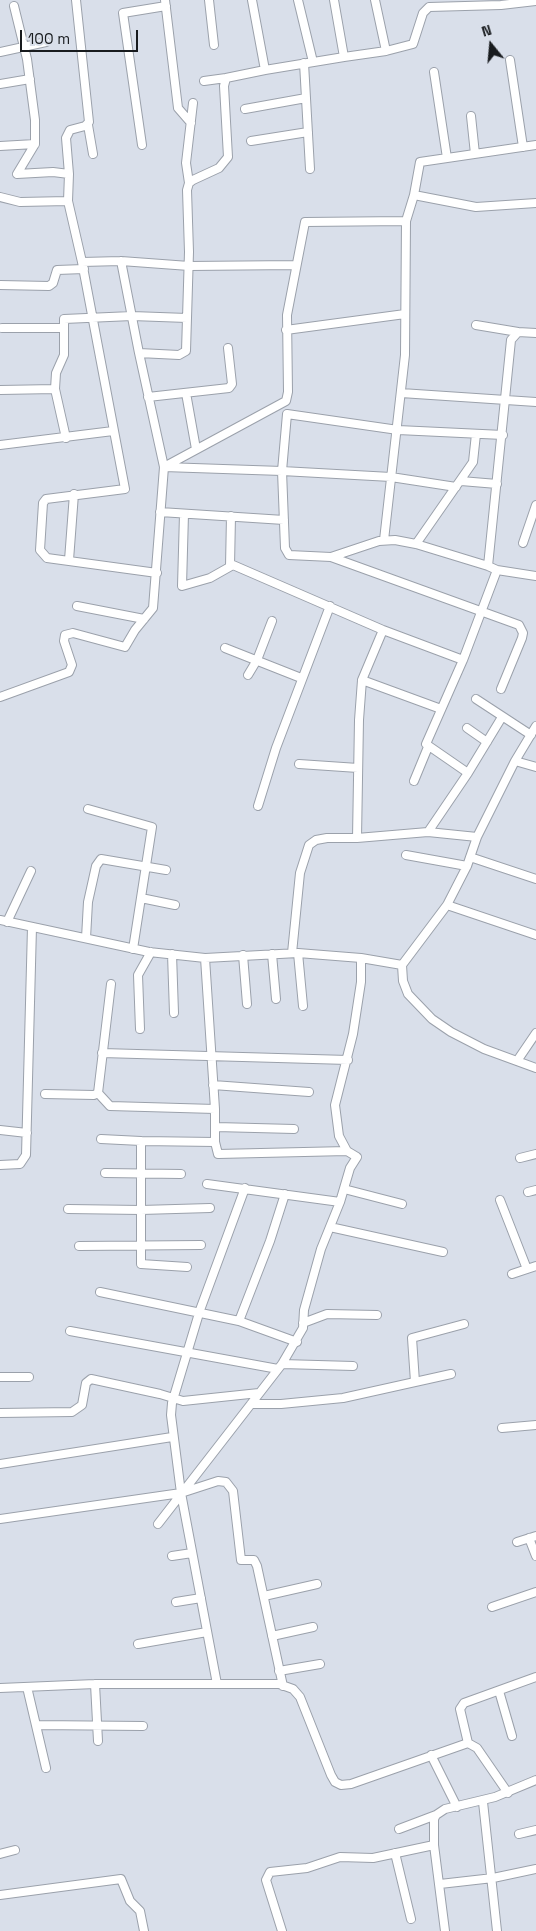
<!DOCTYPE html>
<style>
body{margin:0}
#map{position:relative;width:536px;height:1931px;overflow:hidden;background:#d9dfea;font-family:"Space Grotesk",sans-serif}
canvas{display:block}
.north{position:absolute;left:466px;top:20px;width:50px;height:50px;-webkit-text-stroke:4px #d9dfea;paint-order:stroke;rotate:343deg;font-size:14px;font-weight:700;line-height:20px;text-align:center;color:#181b1e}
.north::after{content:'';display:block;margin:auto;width:18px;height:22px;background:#181b1e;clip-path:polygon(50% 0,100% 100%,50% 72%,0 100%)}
.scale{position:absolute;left:20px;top:30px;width:118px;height:22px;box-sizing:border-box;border:2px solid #181b1e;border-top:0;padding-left:6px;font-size:15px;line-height:18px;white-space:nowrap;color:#181b1e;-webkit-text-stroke:4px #d9dfea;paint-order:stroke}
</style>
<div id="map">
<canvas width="536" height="1931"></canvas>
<div class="north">N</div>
<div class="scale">100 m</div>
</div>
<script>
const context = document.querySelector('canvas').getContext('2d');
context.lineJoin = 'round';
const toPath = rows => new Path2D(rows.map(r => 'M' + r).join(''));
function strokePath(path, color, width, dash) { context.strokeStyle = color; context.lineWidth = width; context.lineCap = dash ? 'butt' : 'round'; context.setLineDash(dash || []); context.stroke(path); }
const minor = toPath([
 [76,0,89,122,85,126,70,130,66,138,69,174,68,201,82,262],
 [165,0,178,108,191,123],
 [209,0,214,45],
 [252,0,265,70,344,57],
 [298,0,313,62],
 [334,0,344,57,386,51,375,0],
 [14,6,27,59,35,120,35,144,17,174,53,172,69,174],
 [386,51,413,44,423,13,429,7,501,5,536,1],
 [0,52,46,42],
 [510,60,523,147],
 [304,63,310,169],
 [434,72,447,158],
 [204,81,226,78],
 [0,84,30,79],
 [245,109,306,98],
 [471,116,475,154],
 [88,125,93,154],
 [251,141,308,132],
 [142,145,123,13,166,6],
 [536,145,420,162,414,195,476,207,536,203],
 [0,146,35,144],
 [189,183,186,163,193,103],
 [0,197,20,202,68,201],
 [406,221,305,222,287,315,288,392,286,401,164,467,282,471,285,548,289,555,331,557,379,541,395,540,416,544,488,566],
 [121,261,139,353],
 [0,285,49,286,53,283,57,270,84,269],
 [476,325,518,332],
 [2,328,63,328],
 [286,330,405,314],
 [536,333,518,332,511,340,488,566,497,570,536,576],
 [0,390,55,389],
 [186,393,196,449],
 [401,393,536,402],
 [148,397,229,388,232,384,228,348],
 [66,438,55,389,56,373,64,355,64,319,132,316,187,318],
 [0,445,113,431],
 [461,481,497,484],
 [456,487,391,477,282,471,287,414,398,430,503,435],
 [160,512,284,520],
 [184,514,182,586,210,578,233,565,383,630,463,660],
 [384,540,405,355,406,221,414,195],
 [523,543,536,505],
 [416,544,473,462,476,434],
 [331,557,519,625,523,633,522,638,501,689],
 [69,560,74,494],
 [230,566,231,516],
 [497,570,463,660,426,744,468,773,502,717],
 [157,573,47,558,40,550,43,503,46,499,125,489,82,262,121,261,189,266,296,265],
 [77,606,144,619],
 [225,648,301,678],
 [248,675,257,660,272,621],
 [362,680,441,709],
 [0,697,69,672,72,665,64,641,65,635,73,633,125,647,135,630,153,608,164,467,139,353,179,355,186,351,189,252,187,190,189,183,193,180,219,168,228,157,224,86,226,78,265,70],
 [476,699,531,735],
 [467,728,487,742],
 [515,761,536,767],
 [299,764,358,768],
 [414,781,428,747],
 [258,806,276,748,330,606],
 [88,809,152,827,133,949],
 [428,832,468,773],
 [357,838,359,720,362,680,383,630],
 [406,855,467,866],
 [470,857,536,879],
 [141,898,175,905],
 [447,905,536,935],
 [0,920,149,952,205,958,298,953,361,958,402,965,403,981,408,994,432,1019,451,1032,484,1049,536,1068],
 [7,922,31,871],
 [86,938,88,902,96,866,101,859,166,870],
 [292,953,300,873,309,845,316,840,327,838,357,838,428,832,477,837],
 [298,953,303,1006],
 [172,954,174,1013],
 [272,954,276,999],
 [243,955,247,1004],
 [205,958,215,1109,215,1142],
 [402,965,447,905,467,866,477,837,515,761,536,726],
 [140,1029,138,975,151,952],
 [102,1053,348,1060],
 [517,1061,536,1033],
 [213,1085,309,1092],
 [98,1093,110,1106,215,1109],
 [45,1094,94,1095,98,1093,111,984],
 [216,1127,294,1129],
 [0,1130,27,1133],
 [101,1139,141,1141],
 [520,1158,536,1154],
 [0,1165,20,1164,26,1155,32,927],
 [105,1173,181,1174],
 [207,1184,340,1202],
 [344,1189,402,1204],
 [528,1192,536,1190],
 [500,1200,527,1269],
 [68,1209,141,1210,210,1208],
 [330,1227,443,1252],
 [79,1246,201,1245],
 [187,1267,141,1264,141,1141,215,1142,218,1154,347,1151],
 [512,1274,536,1266],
 [100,1292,239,1321,297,1342],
 [239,1321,270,1241,285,1194],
 [303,1323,327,1314,377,1315],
 [70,1331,278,1369],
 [282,1364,353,1366],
 [0,1377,29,1377],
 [415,1382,412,1338,464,1324],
 [251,1404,281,1404,343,1398,451,1374],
 [0,1413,72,1412,82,1405,86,1383,91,1379,160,1394,183,1401,259,1393],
 [502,1428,536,1425],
 [0,1464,172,1437],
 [0,1519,181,1493,218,1481,226,1482,233,1491,241,1560,254,1560,257,1566,283,1686],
 [158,1524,282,1364,303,1328,304,1310,321,1249,340,1202,350,1168,357,1157,347,1151,339,1136,335,1105,353,1034,361,982,361,958],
 [529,1538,536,1556],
 [517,1542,536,1536],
 [172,1556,192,1553],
 [264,1596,317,1584],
 [176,1602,201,1598],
 [492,1607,536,1592],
 [272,1636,313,1627],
 [138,1644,207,1632],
 [279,1671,320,1664],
 [95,1684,98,1741],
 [217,1684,181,1493,171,1415,172,1403,200,1310,245,1188],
 [27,1687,46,1768],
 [0,1688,95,1684,279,1684,293,1689,300,1697,331,1775,335,1782,341,1785,351,1784,468,1743,477,1748,508,1793],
 [499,1691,512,1736],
 [36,1725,143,1726],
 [468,1743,460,1709,464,1703,536,1677],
 [431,1755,457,1807],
 [483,1802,497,1931],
 [399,1829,436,1815],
 [519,1834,536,1830],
 [395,1853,411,1919],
 [0,1854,15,1850],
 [440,1884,493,1878,536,1869],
 [0,1895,121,1879,130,1901,140,1911,144,1931],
 [282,1931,266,1880,270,1872,307,1868,340,1857,373,1858,434,1845],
 [445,1931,434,1845,434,1819,436,1815,445,1809,495,1797,536,1780]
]);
strokePath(minor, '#9ba1ab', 10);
strokePath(minor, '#fff', 8);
</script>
